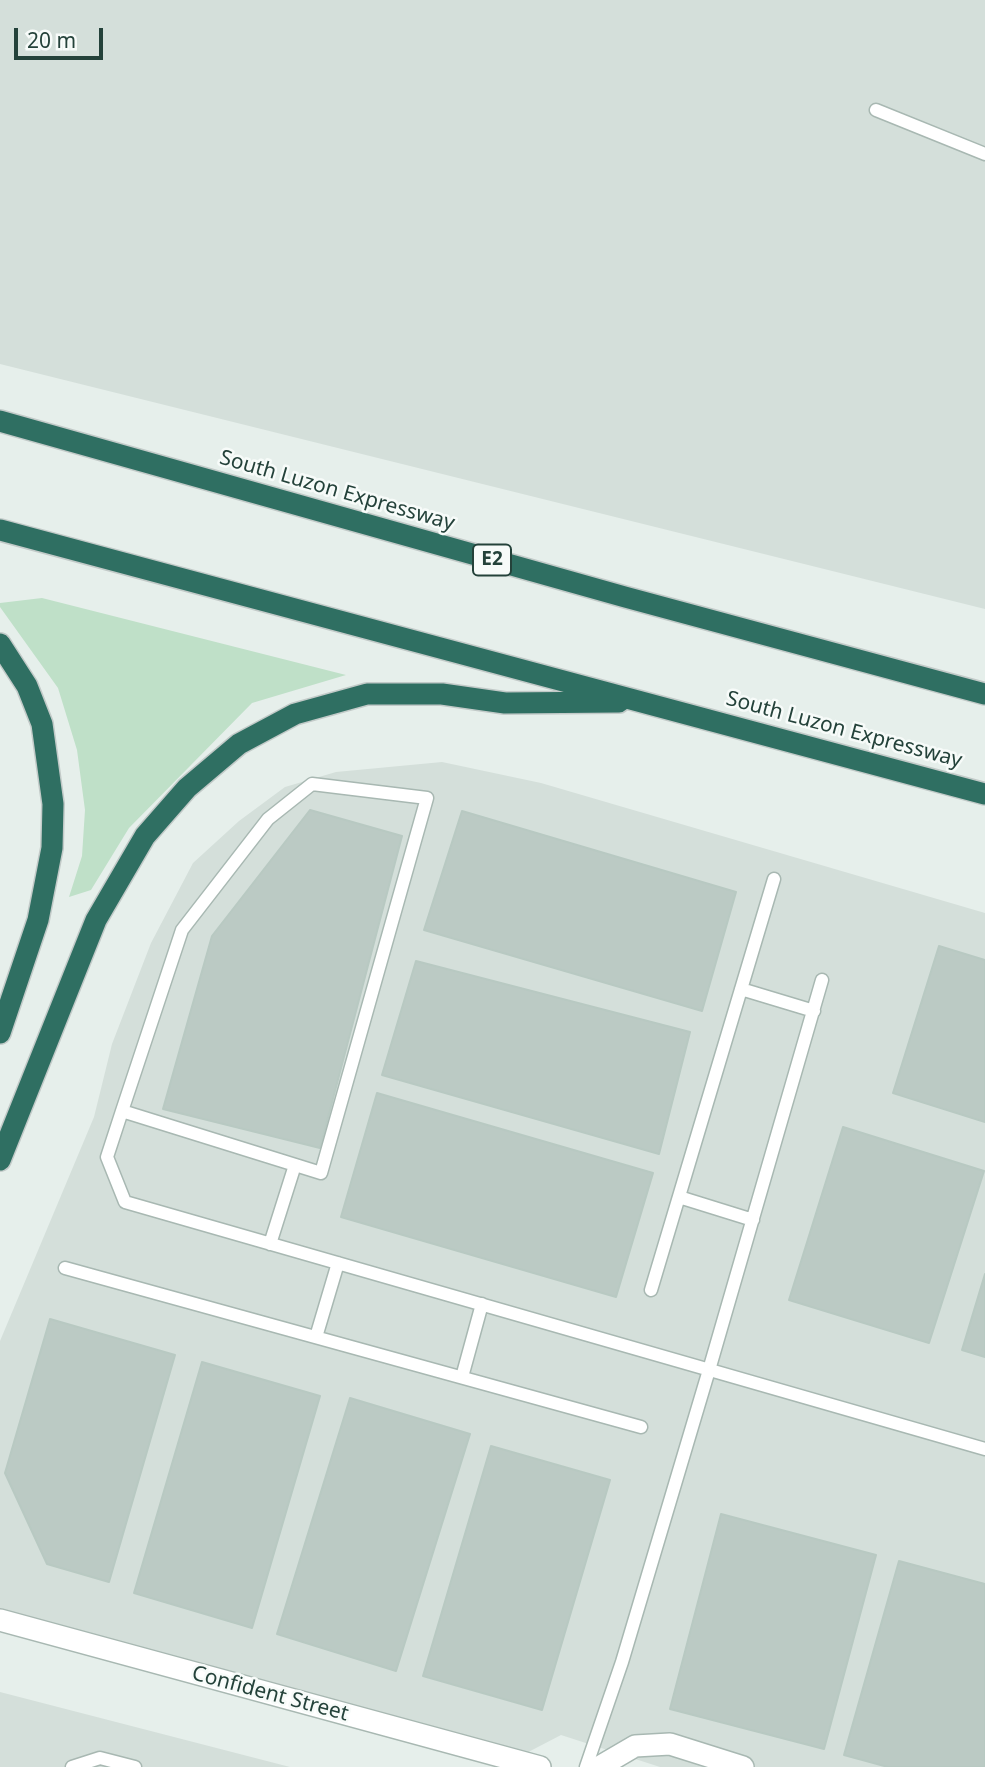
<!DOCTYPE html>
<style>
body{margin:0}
#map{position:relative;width:985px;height:1767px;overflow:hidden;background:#e6efeb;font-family:"Noto Sans",sans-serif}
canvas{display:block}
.scale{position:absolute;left:14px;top:28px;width:89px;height:32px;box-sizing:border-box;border:4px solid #24423a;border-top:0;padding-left:9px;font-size:21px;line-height:24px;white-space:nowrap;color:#24423a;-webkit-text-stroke:5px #f7fbf9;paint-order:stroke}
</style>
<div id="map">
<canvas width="985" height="1767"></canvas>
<div class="scale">20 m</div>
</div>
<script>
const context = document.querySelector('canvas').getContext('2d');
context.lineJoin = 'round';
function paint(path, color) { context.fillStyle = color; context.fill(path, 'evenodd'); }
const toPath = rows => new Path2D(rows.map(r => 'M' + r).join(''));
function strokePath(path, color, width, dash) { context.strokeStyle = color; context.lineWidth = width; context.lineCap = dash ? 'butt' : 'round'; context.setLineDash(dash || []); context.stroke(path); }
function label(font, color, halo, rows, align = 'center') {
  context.font = font + ' "Noto Sans",sans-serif'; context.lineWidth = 5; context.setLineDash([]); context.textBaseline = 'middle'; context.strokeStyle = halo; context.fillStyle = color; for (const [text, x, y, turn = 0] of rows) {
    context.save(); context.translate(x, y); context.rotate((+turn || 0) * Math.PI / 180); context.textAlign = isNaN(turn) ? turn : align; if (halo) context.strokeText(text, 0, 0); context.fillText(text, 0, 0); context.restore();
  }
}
const built = toPath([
 [0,0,985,0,985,609,0,364],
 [442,762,541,783,985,913,985,1767,660,1767,561,1735,513,1760,0,1610,0,1341,94,1117,112,1044,151,943,193,863,239,821,285,787,336,772],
 [0,1692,290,1767,0,1767]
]);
const green = toPath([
 [42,598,346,675,252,703,129,828,91,890,69,897,82,856,85,810,77,750,58,688,0,607,0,603]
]);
const building = toPath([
 [310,810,402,836,320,1148,163,1109,212,936,310,810],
 [462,811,736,892,702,1011,424,930,462,811],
 [939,946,985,960,985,1122,893,1093,939,946],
 [416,961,690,1032,659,1154,382,1075,416,961],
 [377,1093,653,1173,616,1297,341,1217,377,1093],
 [843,1127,984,1171,929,1343,789,1300,843,1127],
 [985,1274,985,1357,962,1350,985,1274],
 [50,1319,175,1355,109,1582,47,1564,5,1473,50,1319],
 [202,1362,320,1396,252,1628,134,1593,202,1362],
 [350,1398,470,1434,396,1671,277,1634,350,1398],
 [491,1446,610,1480,542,1710,423,1676,491,1446],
 [721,1514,876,1555,824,1749,670,1709,721,1514],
 [899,1561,985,1584,985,1767,888,1767,844,1755,899,1561]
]);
const service = toPath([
 [876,110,985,154],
 [741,989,814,1011],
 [122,1111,321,1173,427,798,312,784,268,819,182,930,122,1111,107,1157,125,1202,985,1449],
 [679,1197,753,1220],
 [270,1244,295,1165],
 [65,1268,641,1427],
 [651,1290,774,879],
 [316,1337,338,1263],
 [462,1377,482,1304],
 [72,1767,100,1758,135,1767],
 [586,1767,622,1662,709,1370,822,980]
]);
const tertiary = toPath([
 [0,1620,540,1767],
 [599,1767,635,1746,670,1744,743,1767]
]);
const motorway = toPath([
 [0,421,625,597,985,694],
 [0,530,985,794],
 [0,644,27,686,42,724,53,804,52,848,38,920,0,1033],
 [0,1160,96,920,145,836,187,788,239,744,295,714,367,694,442,694,505,703,619,702]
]);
const shields = [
 [492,560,38]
];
const shieldNames = [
 ["E2",492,560]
];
const streetNames = [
 ["South Luzon Expressway",337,491,16],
 ["South Luzon Expressway",844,730,15],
 ["Confident Street",270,1694,15]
];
paint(built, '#d4dfda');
paint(green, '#bfe0c8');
paint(building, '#bbcac4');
strokePath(building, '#b8c9c2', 2);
strokePath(service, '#a8b8b2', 15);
strokePath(tertiary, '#a8b8b2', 24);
strokePath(motorway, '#c2cac8', 24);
strokePath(service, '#fff', 12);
strokePath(tertiary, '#fff', 21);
strokePath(motorway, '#2f6f62', 21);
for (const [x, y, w] of shields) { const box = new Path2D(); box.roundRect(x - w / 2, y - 15.5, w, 31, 5); context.fillStyle = '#f7fbf9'; context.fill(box); strokePath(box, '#24423a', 2); }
label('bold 19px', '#24423a', null, shieldNames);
label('21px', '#24423a', '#f7fbf9', streetNames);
</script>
